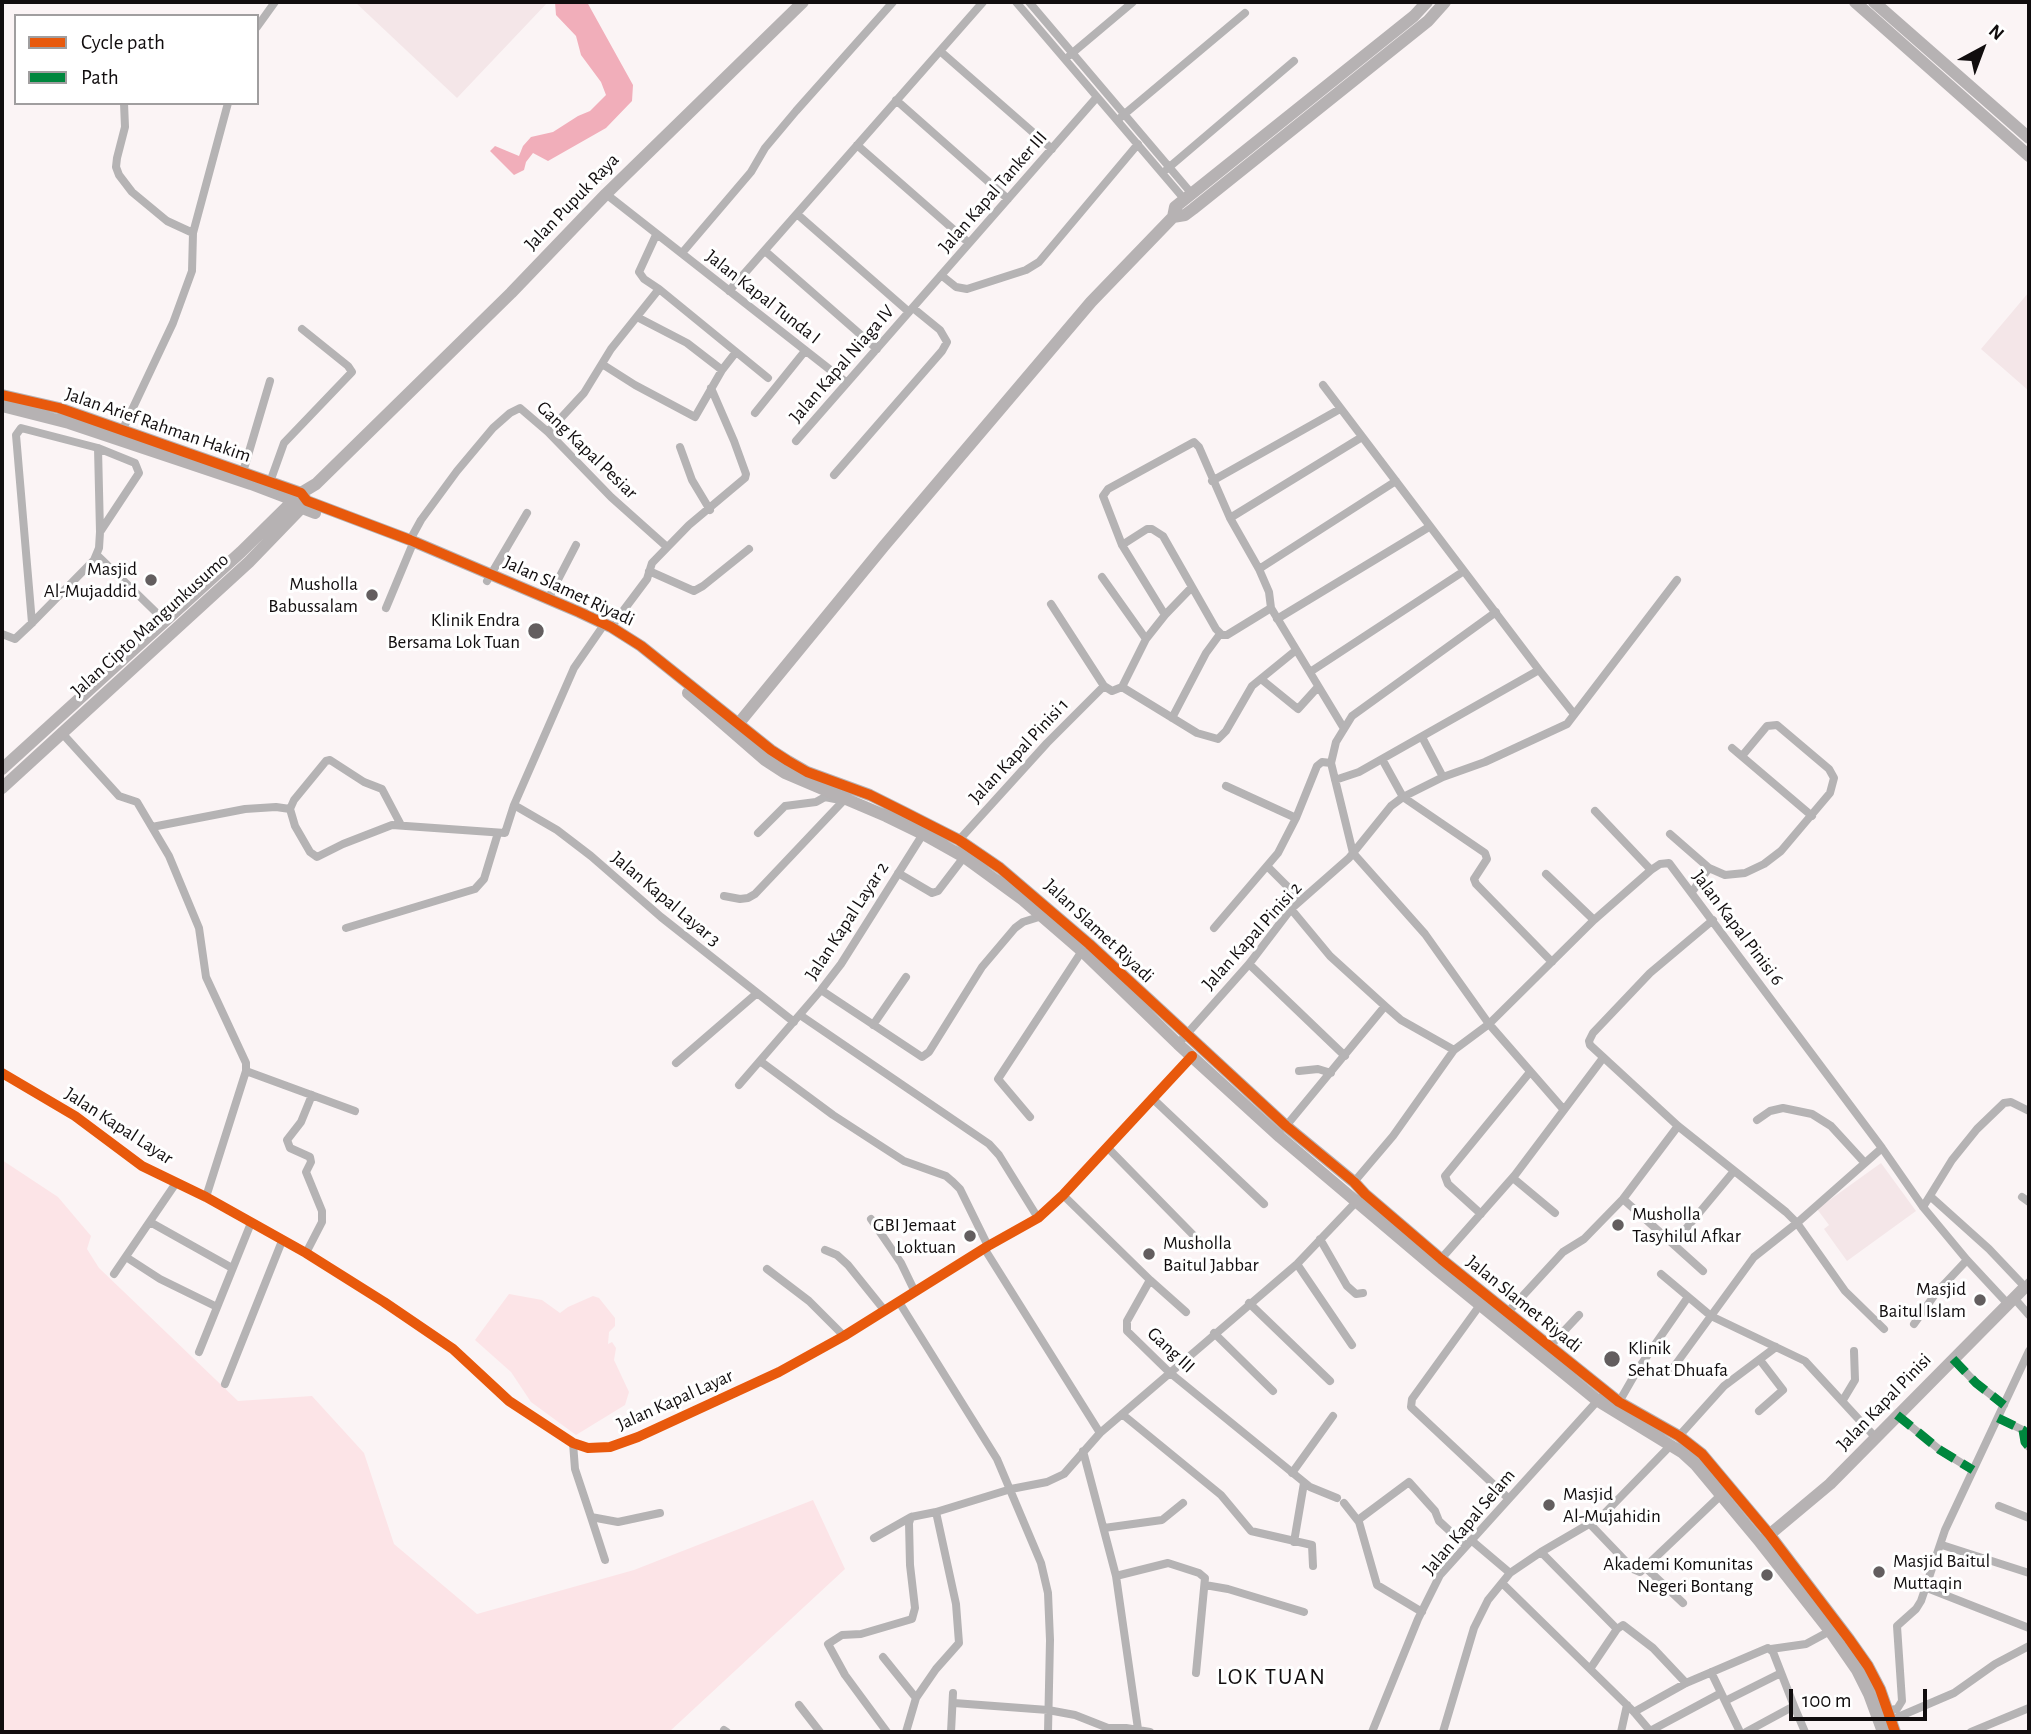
<!DOCTYPE html>
<style>
body{margin:0}
#map{position:relative;width:2031px;height:1734px;overflow:hidden;background:#fbf4f5;font-family:"Alegreya Sans",sans-serif}
canvas{display:block}
.frame{position:absolute;inset:0;border:4px solid #110d0e;pointer-events:none}
.legend{position:absolute;left:14px;top:14px;width:245px;height:91px;box-sizing:border-box;background:#fff;border:2px solid #a09e9f;margin:0;padding:9px 12px;list-style:none;font-size:21px;color:#110d0e}
.legend li{display:flex;align-items:center;gap:14px;height:35px}
.legend b{width:35px;border:2px solid #a09e9f}
.north{position:absolute;left:1947px;top:14px;width:70px;height:70px;-webkit-text-stroke:5px #fff;paint-order:stroke;rotate:41deg;font-size:19px;font-weight:700;line-height:28px;text-align:center;color:#110d0e}
.north::after{content:'';display:block;margin:auto;width:24px;height:32px;background:#110d0e;clip-path:polygon(50% 0,100% 100%,50% 72%,0 100%)}
.scale{position:absolute;left:1789px;top:1689px;width:138px;height:32px;box-sizing:border-box;border:4px solid #110d0e;border-top:0;padding-left:9px;font-size:21px;line-height:24px;white-space:nowrap;color:#110d0e;-webkit-text-stroke:5px #fff;paint-order:stroke}
</style>
<div id="map">
<canvas width="2031" height="1734"></canvas>
<div class="frame"></div>
<ul class="legend">
<li><b style="height:9px;background:#e8590c"></b>Cycle path</li>
<li><b style="height:9px;background:#00873e"></b>Path</li>
</ul>
<div class="north">N</div>
<div class="scale">100 m</div>
</div>
<script>
const context = document.querySelector('canvas').getContext('2d');
context.lineJoin = 'round';
function paint(path, color) { context.fillStyle = color; context.fill(path, 'evenodd'); }
const toPath = rows => new Path2D(rows.map(r => 'M' + r).join(''));
function strokePath(path, color, width, dash) { context.strokeStyle = color; context.lineWidth = width; context.lineCap = dash ? 'butt' : 'round'; context.setLineDash(dash || []); context.stroke(path); }
function label(font, color, halo, rows, align = 'center') {
  context.font = font + ' "Alegreya Sans",sans-serif'; context.lineWidth = 6; context.setLineDash([]); context.textBaseline = 'middle'; context.strokeStyle = halo; context.fillStyle = color; for (const [text, x, y, turn = 0] of rows) {
    context.save(); context.translate(x, y); context.rotate((+turn || 0) * Math.PI / 180); context.textAlign = isNaN(turn) ? turn : align; if (halo) context.strokeText(text, 0, 0); context.fillText(text, 0, 0); context.restore();
  }
}
const built = toPath([
 [355,2,548,2,457,98],
 [2029,292,2029,391,1981,349],
 [1881,1163,1916,1211,1847,1261,1824,1229,1829,1225,1817,1209]
]);
const green = toPath([
 [2,1160,58,1197,91,1236,87,1249,99,1268,238,1401,312,1396,364,1453,394,1544,477,1614,634,1570,813,1500,845,1569,669,1732,2,1732],
 [509,1294,542,1300,560,1313,568,1307,593,1296,599,1298,615,1318,615,1326,609,1332,608,1344,612,1342,616,1348,614,1360,629,1392,625,1405,576,1435,531,1402,511,1372,475,1340]
]);
const water = toPath([
 [555,2,587,2,633,85,632,101,606,128,548,161,533,153,526,162,524,170,514,175,490,151,495,146,519,156,523,146,531,137,553,132,578,116,590,111,606,95,601,82,581,55,576,36,556,15]
]);
const street = toPath([
 [1016,2,1185,200],
 [1029,2,1192,194],
 [257,27,275,2],
 [940,51,1052,149],
 [1070,55,1133,2],
 [896,100,1008,199],
 [124,103,125,127,117,158,116,167,119,175,132,192,167,221,193,233],
 [1121,117,1245,13],
 [857,145,969,243],
 [1167,169,1294,61],
 [606,194,847,383],
 [797,214,909,312],
 [765,251,877,349],
 [682,253,751,172,765,148,796,111,893,2],
 [941,275,956,287,967,289,1026,270,1039,262,1138,144],
 [659,289,768,378],
 [729,291,983,2],
 [637,317,687,343,722,370],
 [602,364,635,385,695,417,722,370,736,352],
 [1323,385,1539,670],
 [755,413,805,351],
 [122,431,173,323,192,271,193,233,228,103],
 [548,432,584,393,611,349,659,289,644,279,639,272,656,235],
 [796,441,1097,97],
 [680,447,692,480,710,510],
 [98,448,100,532],
 [243,472,270,381],
 [834,475,942,351,947,342,940,330,913,308],
 [1212,481,1340,409],
 [270,482,284,443,352,372,348,366,302,329],
 [1230,518,1362,437],
 [410,540,421,520,457,471,493,428,510,413,520,408,548,432,611,497,667,547],
 [1122,545,1147,529,1152,529,1163,536,1216,629,1222,635,1227,635,1271,608],
 [97,555,165,621],
 [1259,569,1396,481],
 [649,571,694,591,703,586,749,549],
 [1102,577,1146,639],
 [487,581,527,513],
 [548,599,576,545],
 [1051,604,1104,686,1112,691,1122,687,1146,639,1165,615,1122,545,1103,496,1108,489,1194,442,1199,447,1230,518,1259,569,1269,592,1271,608,1343,727],
 [386,608,411,548],
 [1496,612,1352,716,1336,742,1331,763,1353,853,1425,934,1489,1024,1564,1110],
 [1165,615,1192,587],
 [1277,619,1429,527],
 [611,627,647,579,652,563,689,525,745,478,746,474,734,441,711,388],
 [2,634,15,639,32,623,94,560,99,548,100,532,139,473,135,463,98,448,21,428,16,435,32,623],
 [1310,672,1464,571],
 [1261,679,1298,709,1317,688],
 [1122,687,1197,733,1218,739,1226,731,1252,686,1295,651],
 [1172,718,1206,653,1220,634],
 [61,732,119,796,137,802,169,856,199,928,206,977,246,1063,246,1071,206,1197],
 [1422,737,1443,777],
 [1732,748,1812,816],
 [1382,759,1403,797,1485,853,1487,859,1474,879,1476,884,1552,962],
 [1335,780,1359,772,1539,670,1574,714],
 [1226,786,1296,818],
 [514,805,557,830,591,856,661,917,794,1022],
 [1595,811,1651,870],
 [401,825,382,789,364,782,330,760,326,761,294,800,290,809,295,826,310,852,317,857,343,844,392,825,505,833,514,805,574,668,601,629],
 [152,827,245,809,276,807,290,809],
 [758,833,785,806,816,802,825,797,835,799],
 [1670,834,1709,868,1725,875,1745,873,1764,864,1781,851,1830,793,1834,778,1829,769,1777,725,1767,726,1742,756],
 [959,840,1047,743,1104,686],
 [1267,866,1301,900],
 [898,873,932,893,938,891,964,857],
 [1546,874,1594,920],
 [1692,892,1709,868],
 [724,896,740,899,748,898,755,894,845,799],
 [1291,909,1330,956,1385,1006],
 [1713,920,1650,973,1593,1033,1589,1041,1590,1045,1678,1126,1786,1212,1797,1223,1845,1291,1884,1329],
 [346,928,475,889,484,879,498,833],
 [1214,928,1278,853,1296,818,1317,766,1322,762,1331,763],
 [1249,964,1345,1056],
 [821,990,922,1057,929,1052,982,967,1015,928,1023,922,1042,916],
 [800,1015,989,1144,999,1155,1038,1218],
 [873,1025,906,977],
 [1178,1044,1249,964,1291,909,1349,858,1391,806,1403,797,1443,777,1485,762,1567,724,1677,580],
 [760,1061,833,1115,904,1161,946,1176,953,1182,960,1189,988,1246],
 [676,1063,756,994],
 [246,1071,355,1111],
 [1299,1071,1318,1069,1331,1073],
 [2,1073,75,1116,142,1166,206,1197,306,1253,384,1302,453,1349,509,1401,573,1443,588,1448,610,1447,638,1437,779,1372,844,1336,988,1246,1038,1218,1063,1195,1192,1056],
 [739,1085,821,990,841,964,923,834],
 [1152,1098,1264,1204],
 [1030,1117,998,1079,1082,951],
 [1757,1120,1770,1111,1783,1108,1812,1114,1831,1126,1864,1162],
 [1286,1126,1385,1006,1401,1020,1454,1050],
 [1107,1147,1202,1244],
 [1513,1178,1555,1213],
 [1354,1182,1393,1136,1454,1050,1489,1024,1594,920,1651,870,1660,864,1669,863,1882,1148,1923,1207,1967,1260,2007,1303],
 [1063,1195,1150,1280,1127,1321,1127,1331,1169,1372,1310,1487,1337,1498],
 [1930,1196,1989,1249,2025,1287,2029,1282],
 [2022,1197,2029,1202],
 [1623,1199,1703,1271],
 [1923,1207,1952,1160,1977,1129,2004,1103,2011,1102,2029,1111],
 [1481,1214,1448,1184,1445,1176,1530,1072],
 [871,1219,901,1263,915,1292],
 [150,1222,232,1268],
 [1320,1239,1347,1286,1356,1294,1363,1293],
 [1674,1243,1734,1171],
 [984,1248,1100,1433],
 [825,1250,837,1255,848,1265,885,1311],
 [306,1253,322,1222,322,1211,306,1172,311,1162,310,1157,290,1148,287,1140,301,1122,312,1095],
 [126,1257,160,1279,217,1307],
 [1440,1260,1515,1175,1603,1058],
 [1297,1264,1352,1345],
 [767,1269,809,1301,844,1336],
 [114,1274,176,1183],
 [1661,1274,1711,1316,1805,1361,1876,1438],
 [1150,1280,1186,1312],
 [2014,1298,2029,1315],
 [899,1302,997,1459,1041,1563,1048,1593,1050,1640,1048,1732],
 [1249,1303,1330,1381],
 [1480,1305,1412,1399,1411,1407,1508,1498],
 [1507,1313,1563,1252,1584,1239,1623,1199,1678,1126],
 [1914,1324,1936,1293,1967,1260],
 [1214,1333,1273,1391],
 [1549,1347,1579,1315],
 [199,1352,251,1223],
 [1953,1359,1976,1383,2004,1405],
 [1673,1368,1754,1257,1797,1223,1882,1148],
 [225,1384,282,1241],
 [1843,1400,1855,1380,1854,1351],
 [1619,1402,1638,1369,1688,1297],
 [1759,1411,1783,1390,1760,1360],
 [1122,1414,1221,1495,1251,1531,1312,1545,1313,1566],
 [1897,1415,1940,1450,1973,1470],
 [1998,1418,2023,1430,2025,1442,2029,1447],
 [1679,1436,1724,1386,1776,1347],
 [573,1443,575,1469,591,1517,618,1522,660,1513],
 [1083,1451,1116,1576,1138,1729],
 [1292,1473,1333,1416],
 [1344,1503,1359,1522,1377,1585,1422,1612],
 [1999,1506,2029,1518],
 [591,1517,605,1560],
 [1358,1520,1409,1482,1435,1511,1439,1521,1466,1546],
 [1589,1523,1633,1569,1640,1572,1720,1496],
 [1104,1528,1162,1520,1183,1503],
 [874,1538,911,1517],
 [1471,1540,1510,1573],
 [1294,1542,1304,1483],
 [1942,1545,2029,1573],
 [1541,1552,1617,1629],
 [1646,1568,1683,1603],
 [1116,1576,1168,1563,1199,1573,1205,1578,1196,1673],
 [1502,1583,1634,1712,1651,1732],
 [1205,1585,1228,1589,1304,1612],
 [1927,1588,2029,1628],
 [1771,1649,1806,1644,1830,1631],
 [883,1657,916,1698],
 [1590,1669,1617,1629,1623,1625,1653,1648,1686,1683],
 [1711,1672,1740,1732],
 [1725,1701,1781,1673],
 [954,1703,1048,1710,1075,1715,1108,1728,1126,1728,1150,1732],
 [799,1705,820,1732],
 [1794,1706,1805,1732],
 [1888,1710,1897,1709,1902,1701,1897,1626,1916,1609,1921,1601,1945,1530,2029,1351],
 [1634,1712,1686,1683,1768,1648,1773,1652,1794,1706,1746,1732],
 [1891,1720,1954,1693,1995,1664,2029,1646],
 [724,1730,727,1732],
 [1650,1731,1721,1693],
 [887,1732,845,1675,828,1644,842,1635,861,1634,912,1619,915,1608,910,1565,909,1523,911,1517,936,1512,1011,1489,1047,1482,1064,1474,1100,1433,1297,1264,1356,1202],
 [906,1732,916,1698,936,1669,959,1643,956,1604,936,1512],
 [951,1732,953,1693],
 [1372,1732,1418,1619,1440,1575,1600,1398],
 [1443,1732,1474,1628,1488,1600,1510,1573,1541,1552,1601,1517,1671,1445],
 [1621,1732,1627,1705],
 [1971,1732,2029,1708]
]);
const secondary = toPath([
 [1855,2,2029,156],
 [1874,2,2029,138],
 [1173,217,1185,215,1193,209,1428,21,1445,2],
 [2,395,59,408,284,487,301,493,307,501,410,540,579,612,611,627,641,646,771,750,788,761,807,772,870,795,904,812,959,840,1000,868,1089,944,1286,1126,1354,1182,1365,1194,1441,1259,1619,1402,1679,1436,1702,1454,1769,1534,1849,1639,1868,1666,1880,1689,1895,1732],
 [2,406,69,423,251,484,293,500,302,508,315,513],
 [688,693,765,760,785,773,886,816,923,834,964,857,1023,900,1082,951,1178,1044,1280,1137,1436,1269,1598,1401,1683,1453,1695,1464,1760,1542,1830,1631,1857,1670,1869,1694,1883,1732],
 [739,723,884,546,1091,302,1173,217,1175,207,1414,16,1427,2],
 [2,769,241,552,301,493,316,484,511,293,606,194,803,2],
 [2,788,249,562,306,503],
 [1763,1540,1830,1484,2025,1287]
]);
const quiet = toPath([
 [1953,1359,1976,1383,2004,1405],
 [1897,1415,1940,1450,1973,1470],
 [1998,1418,2023,1430,2025,1442,2029,1447]
]);
const cycleway = toPath([
 [2,395,59,408,284,487,301,493,307,501,410,540,579,612,611,627,641,646,771,750,788,761,807,772,870,795,904,812,959,840,1000,868,1089,944,1286,1126,1354,1182,1365,1194,1441,1259,1619,1402,1679,1436,1702,1454,1769,1534,1849,1639,1868,1666,1880,1689,1895,1732],
 [2,1073,75,1116,142,1166,206,1197,306,1253,384,1302,453,1349,509,1401,573,1443,588,1448,610,1447,638,1437,779,1372,844,1336,988,1246,1038,1218,1063,1195,1192,1056]
]);
const markers = [
 [151,580,7,"#635e5f"],
 [372,595,7,"#635e5f"],
 [536,631,9,"#635e5f"],
 [1618,1225,7,"#635e5f"],
 [970,1236,7,"#635e5f"],
 [1149,1254,7,"#635e5f"],
 [1980,1300,7,"#635e5f"],
 [1612,1359,9,"#635e5f"],
 [1549,1505,7,"#635e5f"],
 [1879,1572,7,"#635e5f"],
 [1767,1575,7,"#635e5f"]
];
const streetNames = [
 ["Jalan Kapal Tanker III",993,192,-49],
 ["Jalan Pupuk Raya",572,202,-46],
 ["Jalan Kapal Tunda I",763,297,38],
 ["Jalan Kapal Niaga IV",842,364,-49],
 ["Jalan Arief Rahman Hakim",158,425,19],
 ["Gang Kapal Pesiar",587,450,44],
 ["Jalan Slamet Riyadi",569,591,25],
 ["Jalan Cipto Mangunkusumo",150,625,-42],
 ["Jalan Kapal Pinisi 1",1019,751,-47],
 ["Jalan Kapal Layar 3",666,899,40],
 ["Jalan Kapal Layar 2",847,921,-57],
 ["Jalan Kapal Pinisi 6",1738,928,53],
 ["Jalan Slamet Riyadi",1099,931,43],
 ["Jalan Kapal Pinisi 2",1252,936,-48],
 ["Jalan Kapal Layar",119,1126,33],
 ["Jalan Slamet Riyadi",1524,1304,39],
 ["Gang III",1171,1350,43],
 ["Jalan Kapal Layar",675,1400,-24],
 ["Jalan Kapal Pinisi",1884,1402,-46],
 ["Jalan Kapal Selam",1469,1522,-50]
];
const poiNames = [
 ["Masjid",137,569],
 ["Al-Mujaddid",137,591],
 ["Musholla",358,584],
 ["Babussalam",358,606],
 ["Klinik Endra",520,620],
 ["Bersama Lok Tuan",520,642],
 ["Musholla",1632,1214,"left"],
 ["Tasyhilul Afkar",1632,1236,"left"],
 ["GBI Jemaat",956,1225],
 ["Loktuan",956,1247],
 ["Musholla",1163,1243,"left"],
 ["Baitul Jabbar",1163,1265,"left"],
 ["Masjid",1966,1289],
 ["Baitul Islam",1966,1311],
 ["Klinik",1628,1348,"left"],
 ["Sehat Dhuafa",1628,1370,"left"],
 ["Masjid",1563,1494,"left"],
 ["Al-Mujahidin",1563,1516,"left"],
 ["Masjid Baitul",1893,1561,"left"],
 ["Muttaqin",1893,1583,"left"],
 ["Akademi Komunitas",1753,1564],
 ["Negeri Bontang",1753,1586]
];
const quarterNames = [
 ["LOK TUAN",1272,1677]
];
paint(built, '#f4e6e8');
paint(green, '#fce4e7');
paint(water, '#f1aeba');
strokePath(street, '#b5b3b4', 8);
strokePath(secondary, '#b6b2b3', 12);
strokePath(quiet, '#00873e', 9, [18, 9]);
strokePath(cycleway, '#e8590c', 10);
for (const [x, y, r, color] of markers) { const dot = new Path2D(); dot.arc(x, y, r, 0, 2 * Math.PI); context.fillStyle = color; context.fill(dot); strokePath(dot, '#fff', 2.5); }
label('19px', '#110d0e', '#fff', streetNames);
label('19px', '#110d0e', '#fff', poiNames, 'right');
context.letterSpacing = '2px';
label('23px', '#110d0e', '#fff', quarterNames);
context.letterSpacing = '0px';
</script>
